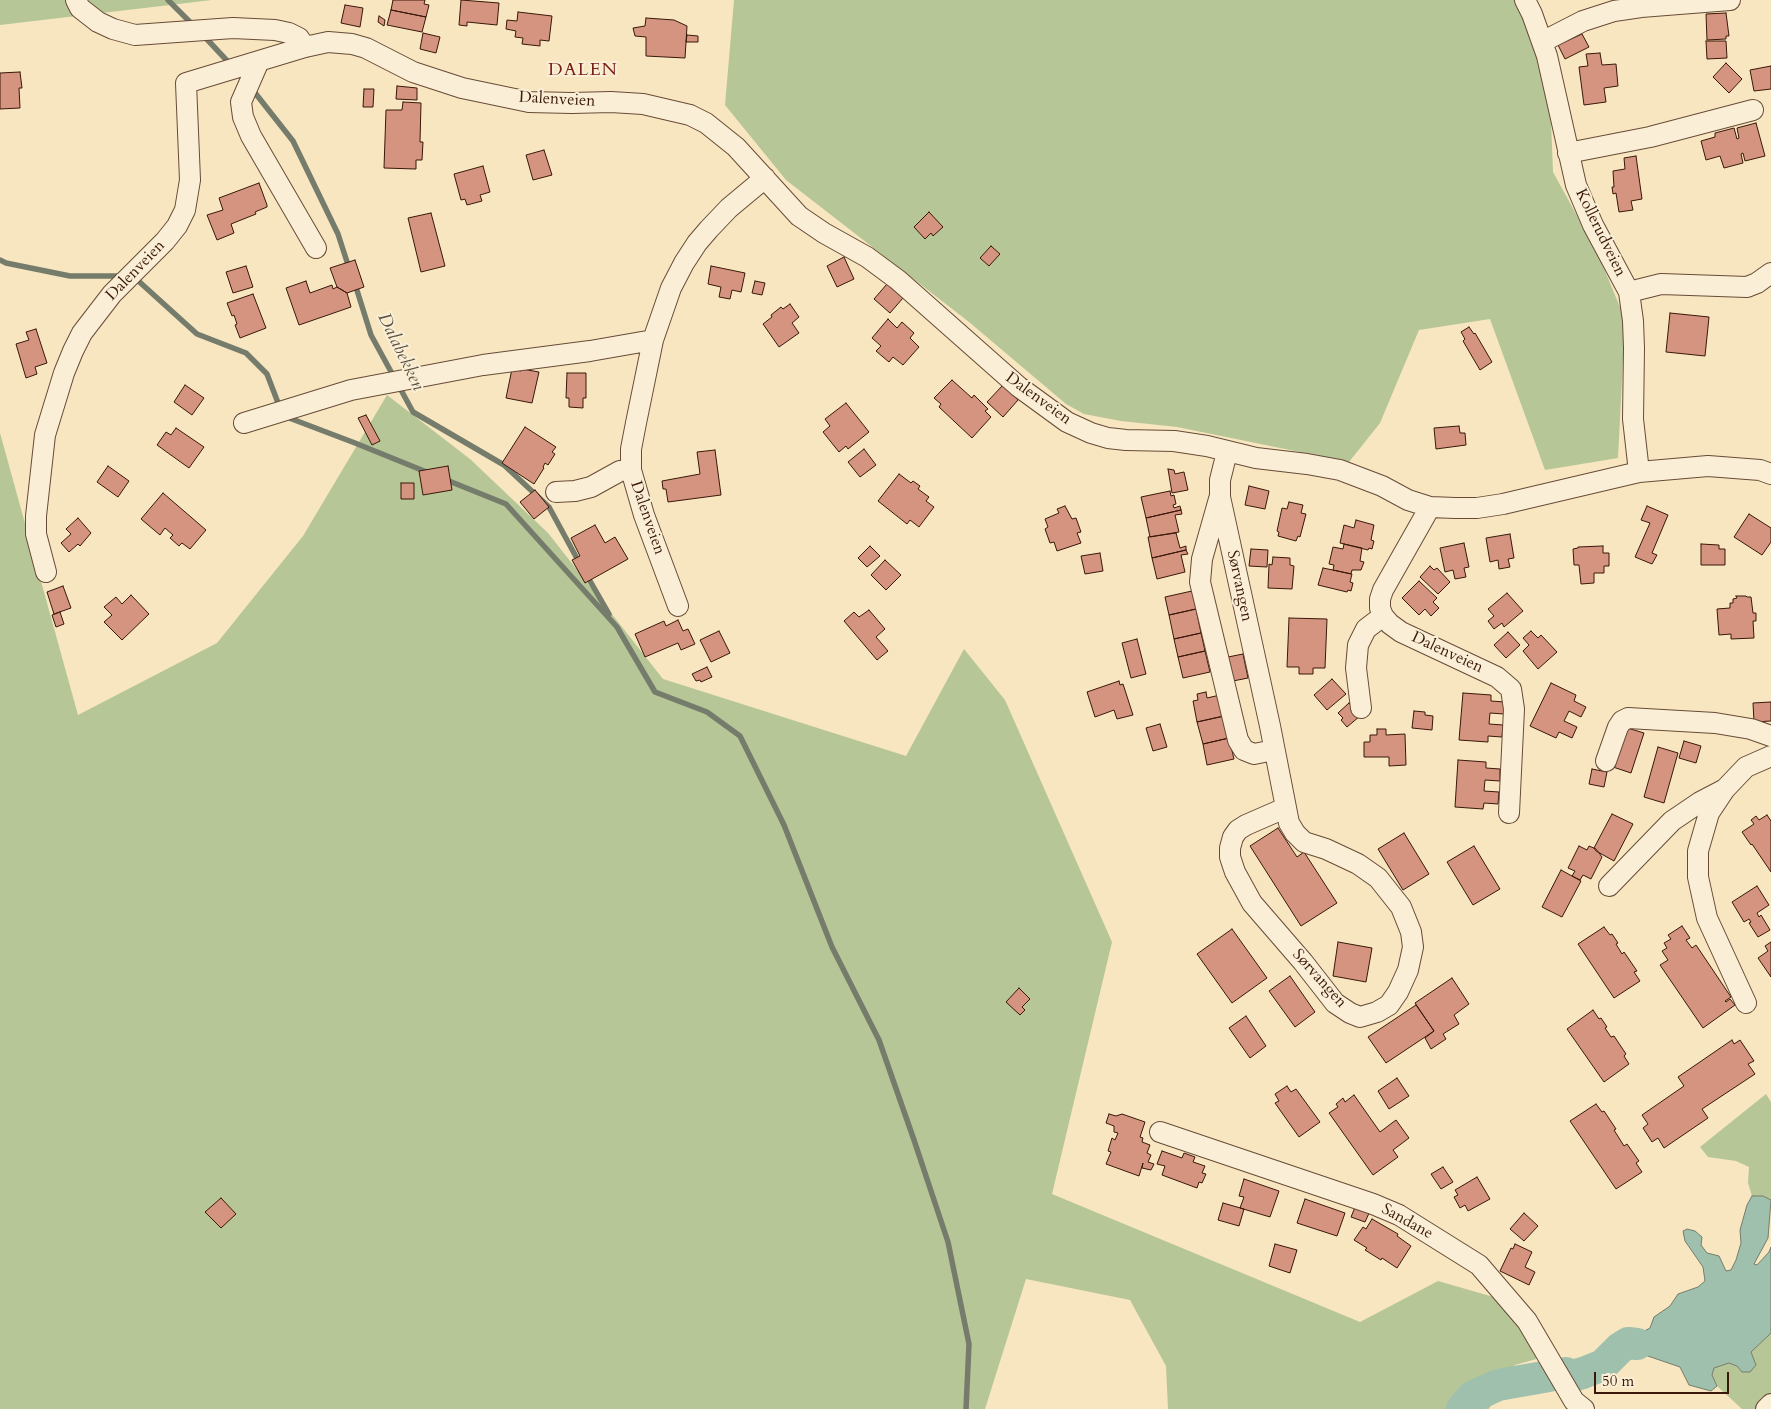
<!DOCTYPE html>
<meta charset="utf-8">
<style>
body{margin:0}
#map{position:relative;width:1771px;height:1409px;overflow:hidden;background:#f7e6c0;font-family:Cardo,serif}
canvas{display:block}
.scale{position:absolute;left:1594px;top:1372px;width:135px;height:22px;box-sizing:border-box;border:2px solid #391709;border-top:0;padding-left:6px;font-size:15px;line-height:18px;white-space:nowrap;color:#391709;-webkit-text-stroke:4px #faefd6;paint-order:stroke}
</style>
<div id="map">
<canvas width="1771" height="1409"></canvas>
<div class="scale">50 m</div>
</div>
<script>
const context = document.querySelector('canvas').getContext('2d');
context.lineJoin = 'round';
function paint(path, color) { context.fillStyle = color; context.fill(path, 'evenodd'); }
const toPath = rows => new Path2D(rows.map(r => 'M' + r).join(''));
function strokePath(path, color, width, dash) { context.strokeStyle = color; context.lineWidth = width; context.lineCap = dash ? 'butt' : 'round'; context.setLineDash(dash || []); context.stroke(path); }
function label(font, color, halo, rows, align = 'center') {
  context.font = font + ' Cardo,serif'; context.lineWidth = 4; context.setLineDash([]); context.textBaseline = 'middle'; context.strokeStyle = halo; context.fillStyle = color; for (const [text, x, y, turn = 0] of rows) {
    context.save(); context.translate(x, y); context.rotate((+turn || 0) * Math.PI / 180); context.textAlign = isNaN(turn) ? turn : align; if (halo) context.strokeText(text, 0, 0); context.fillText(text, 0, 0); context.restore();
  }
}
const green = toPath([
 [0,0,212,0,0,25],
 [734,0,1521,0,1534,44,1551,122,1553,172,1597,252,1625,319,1618,458,1545,470,1490,319,1419,330,1380,423,1349,462,1177,427,1121,421,1084,414,1066,404,969,322,786,180,725,105],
 [387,395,470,459,548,533,663,679,906,756,964,649,1005,700,1112,942,1052,1194,1360,1322,1438,1281,1511,1302,1547,1356,1515,1365,1489,1409,1168,1409,1166,1366,1130,1300,1026,1279,985,1409,0,1409,0,433,78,715,217,643,303,536],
 [1766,1094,1771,1102,1771,1200,1763,1196,1752,1196,1748,1183,1749,1167,1736,1161,1708,1157,1700,1147],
 [1771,1332,1771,1405,1766,1409,1742,1409,1717,1386,1712,1375,1714,1368,1730,1363,1737,1366,1742,1372,1756,1365,1751,1352]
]);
const water = toPath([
 [1752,1196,1763,1196,1771,1200,1768,1238,1754,1264,1757,1265,1769,1252,1771,1247,1771,1333,1751,1352,1756,1365,1750,1372,1742,1372,1737,1366,1729,1363,1714,1368,1712,1375,1717,1386,1711,1391,1689,1385,1680,1367,1636,1352,1639,1334,1650,1328,1654,1317,1670,1306,1678,1294,1698,1287,1705,1281,1703,1267,1685,1241,1683,1231,1687,1229,1695,1231,1702,1237,1701,1245,1707,1253,1719,1256,1726,1271,1731,1270,1736,1260,1741,1243,1740,1230,1747,1205,1752,1196]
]);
const stream = toPath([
 [168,0,193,25],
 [203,35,231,65],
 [252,89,293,141,338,234,349,268],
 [0,260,6,263,70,276,123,276],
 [134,277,197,334,246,353,267,374,280,408],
 [355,284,371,335,413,412,504,465,549,507,580,564],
 [284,416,355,443,429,473],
 [444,479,506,504,617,627,655,692,707,712,740,736,784,825,832,947,879,1040,914,1140,948,1242,969,1344,966,1409],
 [586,574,609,614]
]);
const river = toPath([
 [1566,1373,1572,1376,1583,1373,1603,1365,1620,1348,1628,1343,1637,1344],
 [1462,1409,1472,1397,1498,1385,1549,1376]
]);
const building = toPath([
 [393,0,425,0,424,4,429,5,426,17,391,10,393,0],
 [461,0,499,3,497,25,467,22,467,26,459,25,461,0],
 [345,5,363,8,360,27,341,23,345,5],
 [391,10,426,17,422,32,387,25,391,10],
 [518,12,552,16,549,41,540,40,540,46,522,44,523,38,515,37,516,31,506,29,507,20,517,21,518,12],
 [1726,13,1729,36,1726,36,1726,39,1707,40,1706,14,1726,13],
 [379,16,385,20,384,26,378,22,379,16],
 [646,18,674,20,687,26,685,58,646,56,646,37,635,36,633,28,645,26,646,18],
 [423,33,440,37,436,53,420,49,423,33],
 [1582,34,1589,47,1565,59,1558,45,1582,34],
 [687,35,698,36,698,42,686,42,687,35],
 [1706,41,1726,41,1727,58,1707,59,1706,41],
 [1600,53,1602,65,1616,64,1618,86,1604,88,1606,102,1584,105,1579,67,1588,66,1586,54,1600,53],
 [1726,63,1742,79,1729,93,1713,77,1726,63],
 [1771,66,1771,89,1754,91,1750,70,1771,66],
 [20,72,22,88,19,88,20,108,0,109,0,73,20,72],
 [397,86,417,88,417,100,396,99,397,86],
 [364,89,374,89,373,107,363,107,364,89],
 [403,102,421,103,420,142,423,142,422,160,416,160,416,169,384,168,386,110,402,110,403,102],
 [1756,123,1765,156,1745,161,1743,153,1741,154,1743,163,1724,168,1720,156,1706,160,1701,141,1715,137,1715,133,1734,128,1737,139,1739,138,1737,128,1756,123],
 [544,150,552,175,533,180,526,155,544,150],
 [1636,156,1642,199,1631,201,1633,210,1619,212,1616,193,1613,194,1612,187,1614,187,1613,171,1625,169,1624,158,1636,156],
 [483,166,490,192,480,195,482,201,467,205,465,199,461,200,454,174,483,166],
 [259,183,267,205,267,207,255,212,256,214,231,224,234,233,217,240,207,215,223,210,219,198,259,183],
 [929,212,943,227,933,236,931,233,925,239,914,227,929,212],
 [431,213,445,266,421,272,408,218,431,213],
 [991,246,1000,254,989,266,980,258,991,246],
 [844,257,854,279,837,287,827,266,844,257],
 [355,260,364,287,347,293,337,287,330,268,355,260],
 [246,266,253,287,233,293,226,272,246,266],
 [711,266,745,273,741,292,732,290,730,299,719,297,721,287,708,284,711,266],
 [306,281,310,293,332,285,333,289,337,287,347,293,351,307,299,325,286,288,306,281],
 [755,281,765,283,762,295,752,293,755,281],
 [887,284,903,298,890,313,874,299,887,284],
 [253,294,266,328,240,338,235,325,237,324,234,315,232,316,227,303,253,294],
 [790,304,799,317,792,323,799,333,779,347,763,324,772,317,771,315,781,307,783,309,790,304],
 [1670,313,1709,317,1705,356,1666,352,1670,313],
 [888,319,897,328,902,322,914,333,910,338,919,347,903,365,893,357,889,362,876,351,881,346,872,338,888,319],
 [1469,327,1474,334,1475,333,1492,362,1480,370,1463,341,1465,339,1461,332,1469,327],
 [36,329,47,363,35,367,37,374,26,378,16,344,29,340,26,332,36,329],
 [512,369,521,371,522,369,539,372,532,403,506,398,512,369],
 [567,373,586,373,586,398,583,398,583,408,569,407,569,398,566,398,567,373],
 [952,380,972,398,974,395,988,409,985,411,991,417,972,438,939,407,941,404,934,398,952,380],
 [185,385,204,398,192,415,174,402,185,385],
 [1003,385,1018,400,1003,417,987,402,1003,385],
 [846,403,869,432,848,449,846,446,839,452,823,432,830,426,825,419,846,403],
 [366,415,380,441,372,445,358,418,366,415],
 [1459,426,1460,433,1465,433,1466,445,1436,449,1434,428,1459,426],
 [525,427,556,447,552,452,555,454,548,465,545,463,543,467,544,468,534,484,502,463,525,427],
 [176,428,204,447,189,468,157,445,166,432,171,435,176,428],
 [864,449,876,465,860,477,848,462,864,449],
 [715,450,721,495,668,502,666,489,663,489,662,481,700,474,697,452,715,450],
 [108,466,129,481,118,497,97,482,108,466],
 [448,466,452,490,423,495,419,471,448,466],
 [1168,469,1174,470,1175,474,1184,472,1188,490,1172,493,1168,469],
 [899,474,911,483,913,481,920,486,918,489,929,497,926,501,934,507,919,527,910,520,907,524,878,501,899,474],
 [401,483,414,483,414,499,401,499,401,483],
 [1249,486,1269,491,1265,509,1245,505,1249,486],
 [535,490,549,507,534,519,520,502,535,490],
 [1170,491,1171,496,1174,495,1176,504,1173,505,1174,508,1180,506,1181,510,1146,518,1141,497,1170,491],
 [163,493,206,530,190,549,182,543,179,546,170,538,173,535,165,528,160,535,141,519,163,493],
 [1289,502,1303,505,1301,513,1306,514,1300,537,1298,536,1296,541,1278,536,1279,532,1277,531,1282,508,1287,509,1289,502],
 [1065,506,1072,519,1076,518,1081,532,1077,533,1081,543,1057,551,1054,542,1050,543,1045,529,1048,527,1045,519,1059,513,1057,509,1065,506],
 [1647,506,1668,515,1652,553,1657,555,1652,564,1635,557,1650,523,1641,520,1647,506],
 [1181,510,1182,514,1175,515,1179,532,1150,537,1146,518,1181,510],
 [1749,514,1771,528,1771,542,1762,555,1734,537,1749,514],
 [78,518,91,533,80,546,78,544,69,552,61,543,71,534,66,529,78,518],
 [1356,520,1374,525,1371,540,1374,541,1372,549,1369,548,1368,550,1340,543,1344,525,1354,528,1356,520],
 [595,525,605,543,615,537,628,559,585,583,572,560,580,556,571,538,595,525],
 [1176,533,1180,548,1186,546,1186,550,1152,558,1148,537,1176,533],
 [1510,534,1514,558,1508,559,1510,567,1499,569,1498,560,1490,562,1486,538,1510,534],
 [1464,543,1469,567,1464,568,1466,577,1455,579,1453,570,1445,572,1440,548,1464,543],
 [1344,544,1362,548,1360,561,1364,562,1361,570,1352,570,1351,574,1333,570,1334,565,1329,564,1333,547,1343,549,1344,544],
 [1701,544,1719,545,1719,549,1725,549,1725,565,1701,565,1701,544],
 [870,546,880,556,867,567,858,558,870,546],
 [1603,546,1603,553,1609,553,1609,566,1604,566,1604,573,1594,573,1594,583,1581,584,1579,565,1574,565,1573,549,1578,548,1578,547,1603,546],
 [1251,549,1268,550,1267,567,1249,566,1251,549],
 [1186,550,1188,554,1181,555,1185,572,1157,579,1152,558,1186,550],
 [1100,553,1103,571,1085,574,1081,556,1100,553],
 [1273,557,1290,558,1290,565,1294,566,1292,589,1268,588,1269,564,1272,565,1273,557],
 [885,560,901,575,886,590,871,575,885,560],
 [1430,566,1434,570,1437,568,1450,582,1438,594,1420,577,1430,566],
 [1323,568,1352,574,1350,582,1353,583,1351,591,1348,590,1347,592,1318,585,1323,568],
 [1419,581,1437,598,1433,602,1439,608,1431,616,1425,609,1419,615,1402,598,1419,581],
 [63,586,71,608,54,614,47,592,63,586],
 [1192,591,1196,609,1169,615,1165,597,1192,591],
 [1507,593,1523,611,1504,627,1502,623,1494,629,1488,621,1494,616,1488,609,1507,593],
 [131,595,149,614,122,640,104,622,112,615,104,607,116,597,122,604,131,595],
 [1736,596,1746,596,1747,597,1751,597,1753,613,1756,613,1756,621,1753,621,1754,638,1731,639,1731,634,1719,635,1717,609,1730,608,1730,603,1733,603,1733,599,1737,598,1736,596],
 [1196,609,1201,633,1174,639,1169,615,1196,609],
 [869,610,885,629,876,637,888,651,877,660,844,621,854,612,859,617,869,610],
 [60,612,64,624,56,627,52,615,60,612],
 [1289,618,1327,619,1325,668,1313,668,1313,674,1299,674,1299,667,1287,667,1289,618],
 [678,620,683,631,688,629,695,644,681,650,678,643,645,657,635,634,664,621,666,626,678,620],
 [719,631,730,653,711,662,700,640,719,631],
 [1531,631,1538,638,1541,635,1557,652,1538,669,1523,651,1529,645,1523,638,1531,631],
 [1508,632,1520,645,1506,658,1494,645,1508,632],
 [1201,633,1205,651,1178,657,1174,639,1201,633],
 [1137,639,1146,674,1131,678,1122,643,1137,639],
 [1205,651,1210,672,1183,678,1178,657,1205,651],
 [1243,654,1248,678,1228,682,1223,658,1243,654],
 [707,667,712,677,701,682,700,680,696,681,692,674,707,667],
 [1332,679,1346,694,1327,710,1314,695,1332,679],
 [1119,681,1120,685,1123,684,1133,715,1117,719,1114,710,1095,717,1087,692,1119,681],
 [1551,683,1576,695,1574,701,1586,707,1581,717,1569,711,1564,721,1577,727,1572,738,1559,732,1556,738,1530,726,1551,683],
 [1206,692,1207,698,1220,695,1224,716,1197,722,1193,701,1198,700,1197,694,1206,692],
 [1463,693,1491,695,1491,701,1505,702,1504,714,1490,713,1489,724,1503,725,1502,737,1488,736,1488,742,1459,740,1463,693],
 [1771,702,1771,721,1754,722,1753,703,1771,702],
 [1349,703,1360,716,1347,727,1341,720,1343,718,1338,713,1349,703],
 [1414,711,1425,712,1425,715,1433,716,1432,730,1412,728,1414,711],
 [1224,716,1229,738,1203,744,1197,722,1224,716],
 [1160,724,1167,747,1153,751,1146,728,1160,724],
 [1624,727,1644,733,1631,773,1613,767,1624,727],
 [1377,729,1386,729,1386,735,1405,734,1406,765,1389,766,1389,757,1364,757,1364,742,1370,742,1370,735,1377,735,1377,729],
 [1229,738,1234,759,1207,765,1203,744,1229,738],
 [1684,741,1701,746,1696,763,1679,758,1684,741],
 [1658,747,1678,753,1664,803,1644,797,1658,747],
 [1458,760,1486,762,1486,768,1500,769,1500,781,1485,780,1484,791,1499,792,1498,804,1484,803,1483,809,1455,807,1458,760],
 [1592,769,1607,772,1604,787,1589,784,1592,769],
 [1612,814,1633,824,1614,861,1596,851,1594,848,1612,814],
 [1767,815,1771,821,1771,872,1752,844,1751,845,1742,832,1754,824,1751,820,1756,816,1759,820,1767,815],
 [1278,828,1297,857,1304,852,1337,903,1301,926,1250,846,1278,828],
 [1404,833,1429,874,1403,890,1378,849,1404,833],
 [1474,846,1500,889,1473,905,1447,862,1474,846],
 [1579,846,1587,850,1589,846,1596,849,1602,857,1591,879,1583,875,1580,880,1572,876,1575,871,1568,868,1579,846],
 [1561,870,1581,881,1562,917,1542,907,1561,870],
 [1757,886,1769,905,1757,913,1759,917,1761,915,1770,930,1758,937,1749,923,1751,922,1749,919,1744,922,1732,902,1757,886],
 [1682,926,1690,938,1686,940,1692,948,1696,945,1731,997,1725,1001,1726,1002,1730,999,1735,1005,1703,1028,1660,965,1668,960,1662,951,1667,948,1664,943,1671,939,1668,935,1682,926],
 [1604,927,1610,935,1612,934,1618,943,1616,944,1622,954,1624,952,1637,971,1634,972,1640,981,1614,998,1578,944,1604,927],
 [1232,929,1267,978,1232,1003,1197,954,1232,929],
 [1338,942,1372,948,1366,982,1333,976,1338,942],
 [1771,942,1771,977,1758,958,1768,951,1765,946,1771,942],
 [1290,976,1315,1012,1295,1027,1269,991,1290,976],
 [1452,978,1469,1004,1454,1015,1459,1024,1443,1034,1446,1039,1431,1049,1425,1038,1434,1031,1415,1003,1452,978],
 [1019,988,1030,999,1022,1007,1025,1010,1020,1015,1006,1002,1019,988],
 [1416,1005,1434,1031,1386,1063,1368,1037,1416,1005],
 [1593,1010,1599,1019,1601,1018,1607,1027,1605,1028,1611,1037,1614,1036,1626,1054,1624,1056,1629,1064,1604,1082,1567,1029,1593,1010],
 [1246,1016,1266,1046,1250,1058,1229,1028,1246,1016],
 [1732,1040,1734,1044,1740,1040,1754,1061,1748,1064,1755,1074,1702,1109,1708,1118,1664,1148,1658,1138,1652,1142,1643,1128,1648,1124,1642,1115,1684,1086,1678,1077,1732,1040],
 [1397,1078,1409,1096,1389,1109,1378,1091,1397,1078],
 [1287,1086,1291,1092,1296,1089,1320,1122,1299,1137,1275,1103,1279,1101,1275,1094,1287,1086],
 [1354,1095,1380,1132,1396,1120,1409,1138,1393,1150,1398,1157,1373,1175,1329,1113,1338,1107,1336,1104,1343,1098,1345,1102,1354,1095],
 [1596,1104,1602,1112,1604,1111,1616,1129,1614,1130,1624,1146,1627,1144,1639,1161,1636,1163,1642,1172,1616,1189,1570,1121,1596,1104],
 [1109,1114,1116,1116,1122,1114,1145,1122,1140,1137,1143,1138,1142,1142,1150,1145,1147,1153,1151,1155,1148,1162,1154,1164,1151,1170,1142,1168,1143,1163,1139,1176,1106,1164,1111,1152,1108,1151,1112,1138,1115,1140,1118,1133,1114,1132,1114,1126,1106,1123,1109,1114],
 [1162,1151,1182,1158,1184,1153,1195,1157,1193,1162,1205,1166,1202,1173,1206,1174,1202,1183,1199,1182,1197,1188,1162,1175,1165,1166,1157,1164,1162,1151],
 [1443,1167,1453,1182,1441,1189,1431,1174,1443,1167],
 [1477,1177,1490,1199,1468,1211,1465,1205,1460,1208,1454,1197,1458,1195,1455,1190,1477,1177],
 [1244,1179,1279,1191,1270,1217,1240,1208,1244,1197,1239,1196,1244,1179],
 [221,1198,236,1214,221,1228,205,1212,221,1198],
 [1305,1199,1345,1213,1337,1236,1297,1223,1305,1199],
 [1223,1203,1244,1209,1239,1226,1218,1220,1223,1203],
 [1356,1205,1370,1211,1365,1222,1351,1217,1356,1205],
 [1524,1213,1538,1226,1524,1241,1510,1229,1524,1213],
 [1372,1219,1398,1234,1397,1236,1411,1246,1397,1268,1382,1258,1381,1260,1365,1250,1367,1248,1354,1240,1363,1227,1366,1229,1372,1219],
 [1275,1244,1297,1250,1290,1273,1269,1266,1275,1244],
 [1515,1244,1532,1252,1525,1267,1535,1272,1529,1285,1500,1271,1511,1248,1513,1249,1515,1244]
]);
const minor = toPath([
 [76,0,80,8,98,22,113,29,135,35,233,28,275,30,289,33,299,38,305,47],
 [1525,0,1532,14,1547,56,1576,185,1593,225,1629,292,1633,321,1634,348,1633,419,1639,472],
 [1542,42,1583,21,1614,11,1641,7,1730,0],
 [259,61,241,102,243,117,251,136,316,248],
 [1568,153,1650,137,1753,110],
 [1629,292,1661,284,1747,287,1757,283,1771,273],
 [244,423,351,390,483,365,590,351,653,340],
 [1227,452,1220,480,1220,497,1270,726,1289,823,1295,833,1304,842,1326,849,1358,864,1378,878,1401,907,1411,932,1413,947,1408,970,1398,992,1389,1005,1377,1012,1360,1017,1350,1013,1335,1003,1303,962,1252,903,1235,872,1230,857,1230,848,1233,837,1238,830,1246,825,1285,808],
 [556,492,575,491,591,487,620,471,631,470],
 [1219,499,1202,559,1200,582,1238,740,1244,750,1254,754,1274,750],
 [1430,507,1383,590,1380,599,1380,608,1383,616,1390,624,1401,632,1497,677,1511,689,1514,709,1509,813],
 [46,572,36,534,36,516,45,435,64,373,73,351,82,333,112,294,165,241,177,226,185,210,190,180,186,83,305,47,328,42,352,44,366,48,413,72,462,88,529,102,572,103,611,102,643,104,690,115,706,123,736,147,799,216,824,233,867,257,898,280,1019,387,1067,422,1091,433,1108,438,1126,440,1174,441,1207,446,1256,458,1307,464,1340,470,1382,486,1408,500,1430,507,1455,508,1477,508,1503,504,1639,472,1708,466,1760,470,1771,474],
 [678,606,644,515,631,470,631,449,636,423,653,340,671,288,684,263,697,243,709,229,729,208,765,178],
 [1361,708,1356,668,1358,645,1366,629,1383,616],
 [1606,761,1618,727,1622,721,1628,718,1715,723,1751,729,1771,736],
 [1609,886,1672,821,1700,802,1723,790],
 [1746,1003,1707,918,1698,877,1698,851,1709,813,1725,789,1746,767,1771,756],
 [1160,1132,1373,1204,1399,1215,1479,1265,1527,1321,1574,1401,1584,1409],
 [1766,1409,1771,1404]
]);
const streetNames = [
 ["Dalenveien",557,100,3],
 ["Kollerudveien",1600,233,64],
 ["Dalenveien",136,271,-46],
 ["Dalenveien",1038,399,36],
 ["Dalenveien",647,518,71],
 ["Sørvangen",1239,586,78],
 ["Dalenveien",1447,653,25],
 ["Sørvangen",1319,979,48],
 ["Sandane",1407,1222,29]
];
const neighbourhoodNames = [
 ["DALEN",583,71]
];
const waterNames = [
 ["Dalabekken",400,352,64]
];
paint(green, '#b7c697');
paint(water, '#9ec0ac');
strokePath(water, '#767c6b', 1);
strokePath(stream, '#767c6b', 5.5);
strokePath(river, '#9ec0ac', 32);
paint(building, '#d59480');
strokePath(building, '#391709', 1);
strokePath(minor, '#684b37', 22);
strokePath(minor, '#faefd6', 20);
label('16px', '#391709', '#faefd6', streetNames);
context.letterSpacing = '1px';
label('18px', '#7a1f14', '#faefd6', neighbourhoodNames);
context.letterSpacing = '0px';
label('italic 18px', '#5c5242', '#faefd6', waterNames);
</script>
